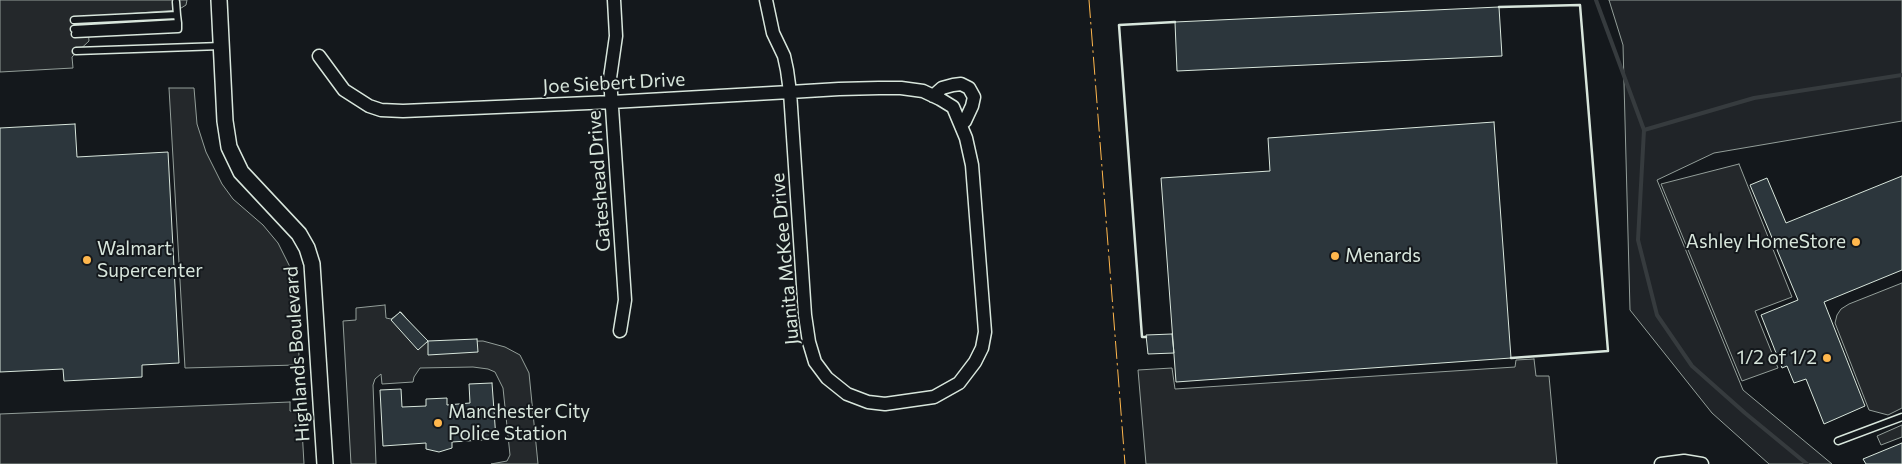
<!DOCTYPE html>
<style>
body{margin:0}
canvas{display:block;background:#14181c}
</style>
<canvas width="1902" height="464"></canvas>
<script>
const context = document.querySelector('canvas').getContext('2d');
context.lineJoin = 'round';
function paint(path, color) { context.fillStyle = color; context.fill(path, 'evenodd'); }
const toPath = rows => new Path2D(rows.map(r => 'M' + r).join(''));
function strokePath(path, color, width, dash) { context.strokeStyle = color; context.lineWidth = width; context.lineCap = dash ? 'butt' : 'round'; context.setLineDash(dash || []); context.stroke(path); }
function label(font, color, halo, rows, align = 'center') {
  context.font = font + ' Commissioner,sans-serif'; context.lineWidth = 4; context.setLineDash([]); context.textBaseline = 'middle'; context.strokeStyle = halo; context.fillStyle = color; for (const [text, x, y, turn = 0] of rows) {
    context.save(); context.translate(x, y); context.rotate((+turn || 0) * Math.PI / 180); context.textAlign = isNaN(turn) ? turn : align; if (halo) context.strokeText(text, 0, 0); context.fillText(text, 0, 0); context.restore();
  }
}
const green = toPath([
 [1609,0,1902,0,1902,121,1714,153,1657,180,1743,390,1832,464,1769,464,1712,413,1630,310,1623,45,1609,0]
]);
const parking = toPath([
 [0,0,187,0,186,5,178,10,87,17,89,41,72,57,73,68,0,72,0,0],
 [169,88,194,88,197,124,206,152,222,184,233,199,263,225,278,243,290,267,296,296,299,356,296,365,185,368,169,88],
 [1739,164,1792,297,1755,311,1778,368,1742,381,1661,184,1739,164],
 [1902,283,1902,408,1888,415,1869,410,1835,323,1837,315,1841,309,1849,304,1902,283],
 [385,305,386,318,391,319,401,312,426,342,483,341,505,347,520,355,529,373,538,464,491,464,507,461,510,455,503,388,495,372,488,369,473,367,420,368,414,377,413,382,382,384,381,374,375,379,373,385,376,464,351,464,343,321,356,320,356,308,385,305],
 [1534,359,1536,376,1549,376,1557,464,1146,464,1138,370,1172,368,1175,389,1515,367,1516,360,1534,359],
 [290,402,290,411,301,412,304,464,0,464,0,414,290,402],
 [1902,425,1902,437,1881,445,1877,436,1902,425]
]);
const stream = toPath([
 [1596,0,1644,130,1638,240,1657,315,1692,366,1745,413,1807,464],
 [1644,130,1754,98,1902,75]
]);
const building = toPath([
 [1499,7,1502,56,1177,71,1175,22,1499,7],
 [1494,122,1511,358,1176,382,1161,178,1270,171,1268,138,1494,122],
 [75,124,77,157,168,152,179,363,142,365,142,377,64,381,63,369,0,372,0,128,75,124],
 [1902,176,1902,270,1824,302,1865,406,1824,424,1806,379,1794,383,1787,366,1782,368,1761,315,1798,300,1750,185,1767,178,1786,223,1902,176],
 [400,312,428,341,418,350,391,320,400,312],
 [1172,334,1174,353,1148,354,1146,335,1172,334],
 [477,339,478,352,428,355,428,341,477,339],
 [492,383,496,439,452,442,452,448,439,452,426,449,426,443,383,446,380,390,401,389,402,407,426,406,426,399,447,398,447,405,470,403,469,384,492,383],
 [1902,443,1902,464,1866,464,1863,459,1902,443]
]);
const service = toPath([
 [74,20,177,15,176,2],
 [74,29,178,23,177,15],
 [75,34,178,29,178,23],
 [76,51,221,46],
 [1838,441,1902,417]
]);
const minor = toPath([
 [614,0,616,36,610,78,625,300,620,331],
 [319,56,344,90,369,106,381,110,403,111,612,102,790,92,839,89,879,88,901,88,923,91,940,99,953,107,966,138,972,165,985,332,982,348,975,362,959,383,934,397,885,404,868,402,847,394,827,378,815,362,809,342,805,315,790,92,787,70,784,56,773,33,766,0],
 [933,96,942,88,953,85,961,84,969,88,974,97,972,106,965,121,961,125],
 [1661,464,1684,461,1702,464]
]);
const tertiary = toPath([
 [219,0,225,121,229,147,241,172,299,234,307,248,312,264,325,464]
]);
const wall = toPath([
 [1499,7,1580,5,1608,351,1511,358],
 [1146,337,1142,337,1119,25,1175,22]
]);
const power = toPath([
 [1089,0,1125,464]
]);
const markers = [
 [1856,242,5,"#ffb74d"],
 [1335,256,5,"#ffb74d"],
 [87,260,5,"#ffb74d"],
 [1827,358,5,"#ffb74d"],
 [438,423,5,"#ffb74d"]
];
const streetNames = [
 ["Joe Siebert Drive",614,83,-3],
 ["Gateshead Drive",599,181,-94],
 ["Juanita McKee Drive",785,259,-95],
 ["Highlands Boulevard",297,354,-94]
];
const poiNames = [
 ["Ashley HomeStore",1846,242,"right"],
 ["Walmart",97,249],
 ["Supercenter",97,271],
 ["Menards",1345,256],
 ["1/2 of 1/2",1817,358,"right"],
 ["Manchester City",448,412],
 ["Police Station",448,434]
];
paint(green, '#202428');
strokePath(green, '#939e99', 1);
paint(parking, '#24282b');
strokePath(parking, '#939e99', 1);
strokePath(stream, '#363b3e', 4);
paint(building, '#2c363c');
strokePath(building, '#d8e6dc', 1);
strokePath(service, '#d8e6dc', 9);
strokePath(minor, '#d8e6dc', 15);
strokePath(tertiary, '#d8e6dc', 18);
strokePath(service, '#14181c', 6);
strokePath(minor, '#14181c', 12);
strokePath(tertiary, '#14181c', 15);
strokePath(wall, '#d8e6dc', 2.5);
strokePath(power, '#ffb74d', 1, [18, 4, 2.5, 4]);
for (const [x, y, r, color] of markers) { const dot = new Path2D(); dot.arc(x, y, r, 0, 2 * Math.PI); context.fillStyle = color; context.fill(dot); strokePath(dot, '#14181c', 2); }
label('19px', '#d8e6dc', '#14181c', streetNames);
label('19px', '#d8e6dc', '#14181c', poiNames, 'left');
</script>
